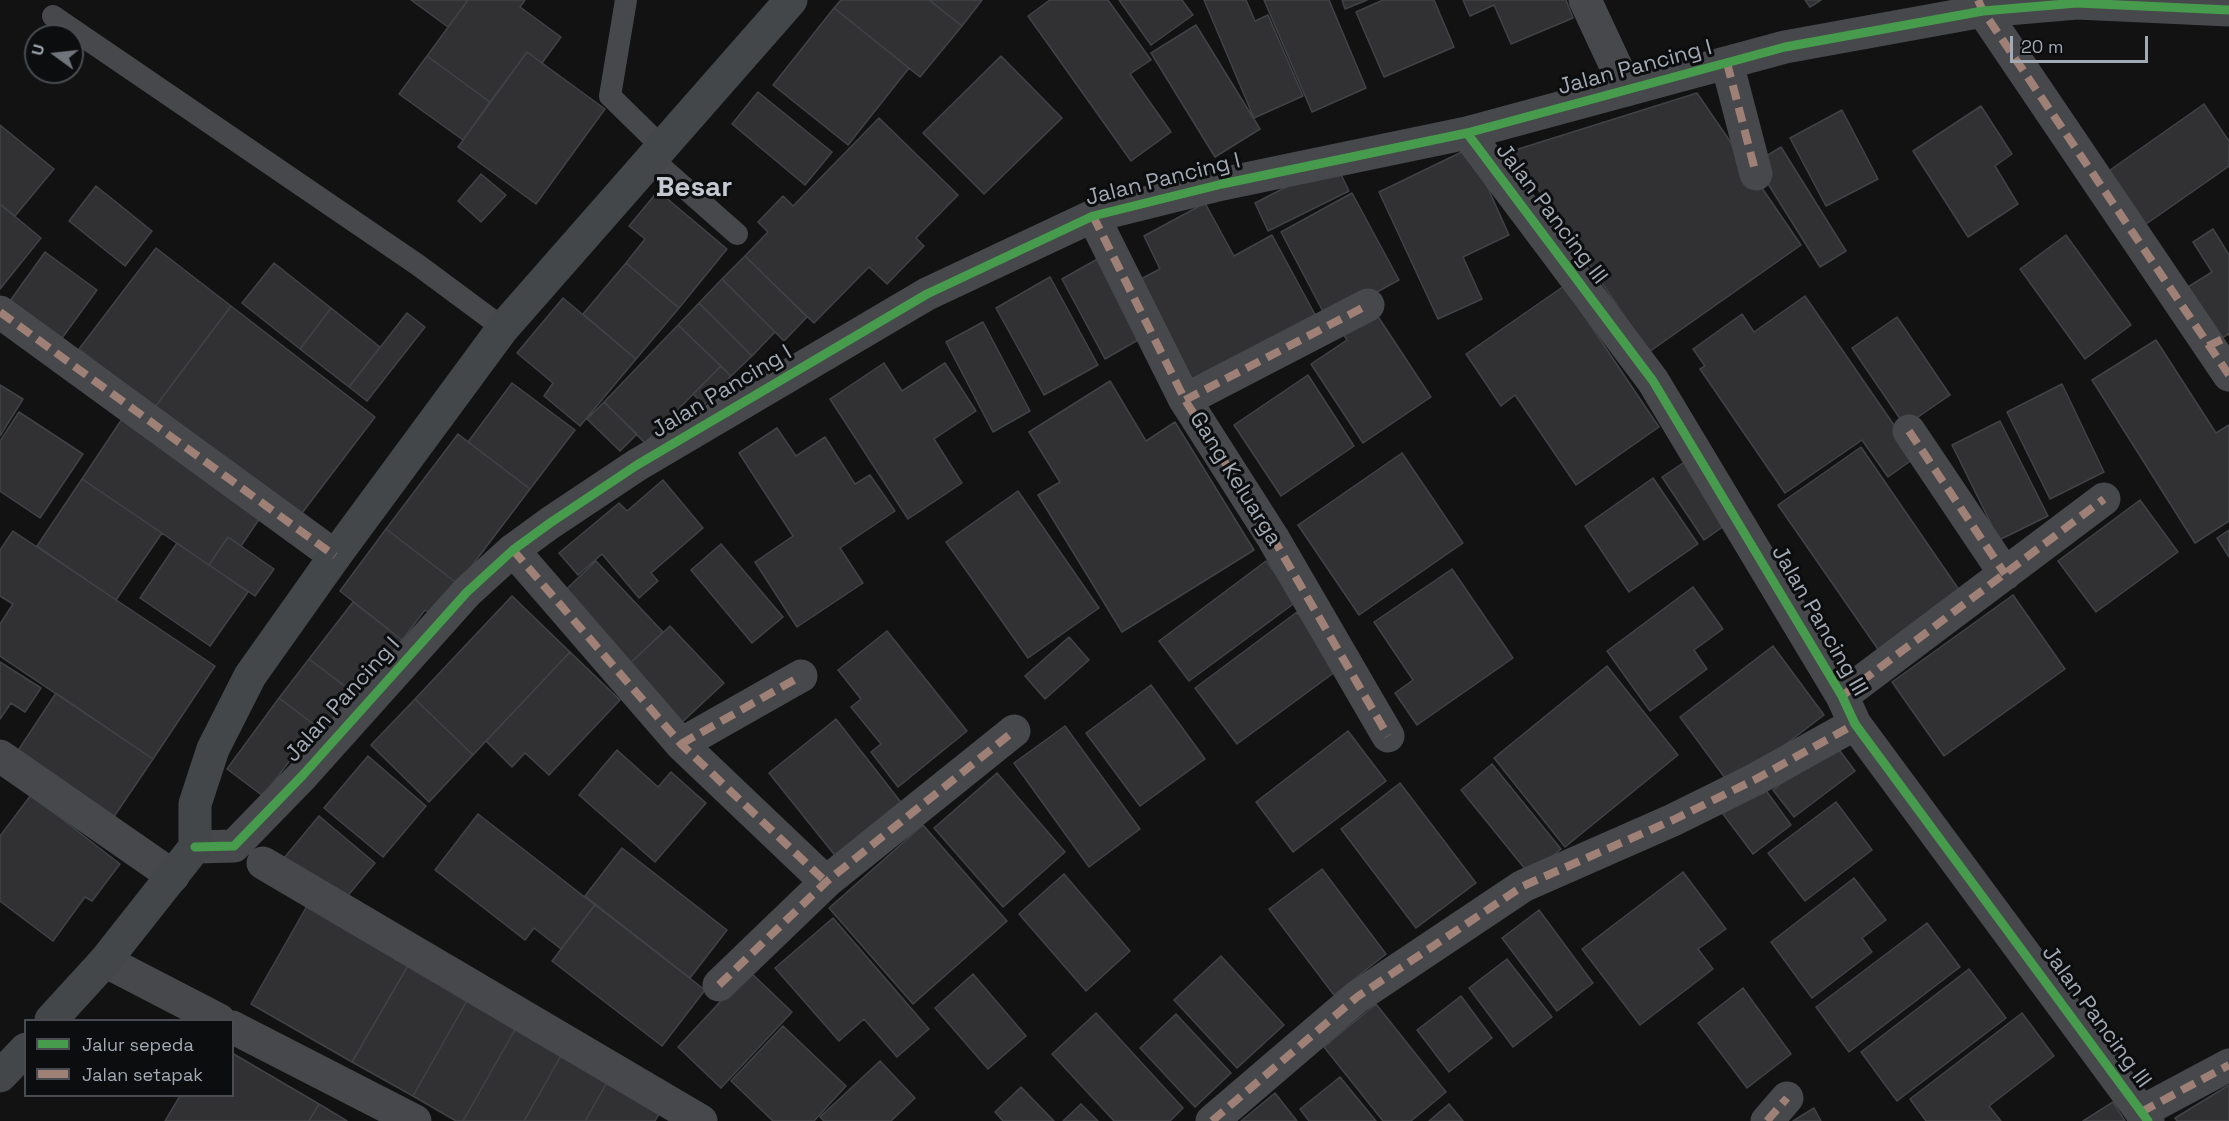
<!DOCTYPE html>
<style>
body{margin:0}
#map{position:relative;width:2229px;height:1121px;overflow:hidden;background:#121212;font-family:"Space Grotesk",sans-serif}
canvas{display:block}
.legend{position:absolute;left:24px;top:1019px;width:210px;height:78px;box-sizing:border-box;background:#0c0d0e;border:2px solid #484c51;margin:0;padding:8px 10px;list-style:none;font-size:18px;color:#a2aab5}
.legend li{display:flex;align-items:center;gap:12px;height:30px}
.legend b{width:30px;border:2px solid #484c51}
.north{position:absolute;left:24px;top:24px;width:60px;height:60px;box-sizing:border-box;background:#0c0d0e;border:2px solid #484c51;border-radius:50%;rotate:285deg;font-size:16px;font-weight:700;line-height:24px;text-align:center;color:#a2aab5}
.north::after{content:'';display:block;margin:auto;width:21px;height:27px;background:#70757c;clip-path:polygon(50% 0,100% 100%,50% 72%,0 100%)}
.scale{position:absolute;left:2010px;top:36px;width:138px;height:27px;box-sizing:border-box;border:3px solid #a2aab5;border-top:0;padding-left:8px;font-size:18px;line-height:21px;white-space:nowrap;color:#a2aab5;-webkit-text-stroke:4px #0c0d0e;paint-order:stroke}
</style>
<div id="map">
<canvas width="2229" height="1121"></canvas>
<ul class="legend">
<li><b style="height:8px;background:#469c4c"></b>Jalur sepeda</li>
<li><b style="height:8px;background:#9e8076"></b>Jalan setapak</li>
</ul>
<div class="north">U</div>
<div class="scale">20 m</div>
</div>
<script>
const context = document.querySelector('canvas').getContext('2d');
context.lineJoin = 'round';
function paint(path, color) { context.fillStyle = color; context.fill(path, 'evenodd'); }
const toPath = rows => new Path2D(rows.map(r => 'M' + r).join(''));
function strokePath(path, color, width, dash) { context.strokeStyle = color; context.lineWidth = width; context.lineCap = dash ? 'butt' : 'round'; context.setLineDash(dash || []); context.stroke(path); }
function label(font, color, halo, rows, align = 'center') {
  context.font = font + ' "Space Grotesk",sans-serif'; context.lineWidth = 6; context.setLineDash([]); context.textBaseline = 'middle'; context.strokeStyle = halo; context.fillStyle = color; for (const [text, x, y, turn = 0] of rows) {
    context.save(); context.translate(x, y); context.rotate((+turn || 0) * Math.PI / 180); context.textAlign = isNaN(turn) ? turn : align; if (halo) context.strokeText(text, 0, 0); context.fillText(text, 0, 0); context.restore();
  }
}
const building = toPath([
 [411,0,468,0,448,27,411,0],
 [468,0,525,0,520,7,561,37,542,63,527,52,490,102,427,56,468,0],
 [841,0,929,0,962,26,920,77,834,8,841,0],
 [929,0,982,0,962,26,929,0],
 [1050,0,1108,0,1151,60,1130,74,1171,132,1131,161,1028,16,1050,0],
 [1119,0,1182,0,1193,15,1151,45,1119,0],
 [1204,0,1246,0,1255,21,1268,15,1303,96,1254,118,1204,0],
 [1264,0,1329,0,1366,88,1312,112,1264,0],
 [1342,0,1367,0,1345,9,1342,0],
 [1383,0,1434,0,1454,47,1384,77,1356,12,1383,0],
 [1463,0,1566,0,1573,18,1511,44,1494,5,1470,16,1463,0],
 [1805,0,1821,0,1810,7,1805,0],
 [834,8,909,68,848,145,773,85,834,8],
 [1196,25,1260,129,1215,157,1151,53,1196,25],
 [527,52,605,109,536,204,458,147,527,52],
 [427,56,490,102,463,140,399,94,427,56],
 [1001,56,1062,118,984,194,923,133,1001,56],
 [758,92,832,152,805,185,732,124,758,92],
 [1697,93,1801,245,1649,352,1512,151,1697,93],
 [2204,104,2229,141,2229,166,2139,229,2103,175,2204,104],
 [1981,106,2012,154,1995,166,2018,204,1968,237,1913,151,1981,106],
 [1842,110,1878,179,1826,206,1790,138,1842,110],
 [879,118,958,195,916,238,924,246,887,284,869,267,814,323,745,256,768,232,758,222,783,196,793,206,879,118],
 [0,125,54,169,15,216,0,204,0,125],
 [1781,147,1846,251,1820,267,1755,163,1781,147],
 [1470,148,1509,235,1463,257,1482,299,1438,319,1379,192,1470,148],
 [1335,162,1349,191,1268,231,1255,203,1335,162],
 [481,174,506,195,481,222,458,201,481,174],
 [96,186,152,231,125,266,69,221,96,186],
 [658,191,727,249,679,308,626,263,645,239,629,226,658,191],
 [1352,193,1399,280,1327,319,1281,232,1352,193],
 [1205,203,1234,256,1272,235,1318,320,1190,390,1133,283,1160,269,1144,236,1205,203],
 [0,204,41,238,0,289,0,204],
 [2213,229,2229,255,2229,334,2220,339,2188,287,2212,272,2193,242,2213,229],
 [2066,235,2131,325,2085,359,2020,269,2066,235],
 [156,248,231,306,155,407,79,349,156,248],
 [45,252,97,290,57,345,5,308,45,252],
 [745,256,807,317,784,341,722,279,745,256],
 [1101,257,1145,336,1105,359,1062,279,1101,257],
 [274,263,331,308,300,349,242,303,274,263],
 [626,263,679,308,636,359,583,314,626,263],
 [1050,277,1098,365,1044,395,996,308,1050,277],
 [722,279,775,332,752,356,699,303,722,279],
 [1564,286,1659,427,1576,485,1515,395,1501,406,1466,354,1564,286],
 [1805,296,1916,457,1888,477,1862,440,1785,493,1700,369,1705,366,1693,349,1742,314,1754,332,1805,296],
 [563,298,636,359,580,426,544,396,553,383,517,353,563,298],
 [699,303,752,356,731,376,678,325,699,303],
 [231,306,375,417,299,517,155,407,231,306],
 [1371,306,1431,397,1363,443,1311,364,1347,340,1339,327,1371,306],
 [331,308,380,347,349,387,300,349,331,308],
 [407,313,425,327,367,401,349,387,407,313],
 [1897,317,1950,395,1905,426,1852,348,1897,317],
 [983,322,1030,411,993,432,946,342,983,322],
 [678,325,721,366,645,443,604,402,678,325],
 [2156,340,2216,433,2229,425,2229,521,2195,543,2092,380,2156,340],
 [884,363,902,391,945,363,976,411,934,439,962,483,908,519,830,399,884,363],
 [721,366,731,376,704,405,693,394,721,366],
 [1308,375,1354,446,1281,496,1234,425,1308,375],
 [1110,381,1146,441,1175,422,1254,550,1122,632,1038,495,1060,482,1029,432,1110,381],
 [512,383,575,430,530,489,468,442,512,383],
 [2062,384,2104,472,2050,499,2007,412,2062,384],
 [0,385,23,399,0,436,0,385],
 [604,402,637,434,620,451,587,419,604,402],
 [19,412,83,454,40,518,0,491,0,441,19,412],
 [124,416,264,512,241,546,228,537,209,565,82,479,124,416],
 [2000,421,2048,516,1999,540,1952,445,2000,421],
 [777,428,796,456,825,437,855,484,870,475,895,511,840,548,863,583,797,627,755,562,793,536,739,453,777,428],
 [458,434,530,489,458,584,386,529,458,434],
 [1861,447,1964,597,1882,655,1778,505,1861,447],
 [1402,453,1463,543,1359,615,1298,525,1402,453],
 [1692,457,1734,519,1704,540,1662,477,1692,457],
 [1653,478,1698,544,1629,592,1585,526,1653,478],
 [82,479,162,533,116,600,37,546,82,479],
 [663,480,703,528,651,573,658,581,639,598,602,554,578,575,559,553,619,503,627,511,663,480],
 [1018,491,1099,608,1028,658,946,542,1018,491],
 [2140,500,2178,552,2096,612,2058,561,2140,500],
 [386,529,458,584,434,616,425,610,402,640,340,591,386,529],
 [2229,530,2229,557,2217,538,2229,530],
 [13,531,215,666,153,759,0,656,0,624,13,604,0,596,0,550,13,531],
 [228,537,274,569,255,596,209,565,228,537],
 [177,543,248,592,210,646,140,598,177,543],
 [721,544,783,617,752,643,691,570,721,544],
 [596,561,663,632,624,669,558,597,596,561],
 [1266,561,1296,602,1189,681,1159,641,1266,561],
 [1452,569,1513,658,1417,725,1395,693,1413,680,1374,622,1452,569],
 [1693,587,1723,629,1694,650,1707,669,1650,711,1607,651,1693,587],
 [2013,595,2065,669,1944,756,1892,682,2013,595],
 [512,596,570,652,473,755,415,699,512,596],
 [353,602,402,640,359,697,309,659,353,602],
 [1297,612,1339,669,1237,744,1195,688,1297,612],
 [670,626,724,683,678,726,624,669,670,626],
 [887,631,967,731,898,787,871,752,881,744,851,707,861,699,838,670,887,631],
 [1069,637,1089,660,1045,699,1025,676,1069,637],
 [1773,646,1824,715,1731,786,1680,717,1773,646],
 [570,652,620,700,549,775,525,753,512,767,486,741,570,652],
 [309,659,355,694,325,733,279,698,309,659],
 [0,662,41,688,25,712,11,703,0,719,0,662],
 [1607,666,1678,755,1565,847,1494,758,1607,666],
 [1151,685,1205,759,1140,806,1086,733,1151,685],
 [56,693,153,759,111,821,15,755,56,693],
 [279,698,316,726,263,796,227,769,279,698],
 [415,699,473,755,429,802,371,745,415,699],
 [836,719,907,810,841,863,769,773,836,719],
 [1065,726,1140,829,1089,867,1014,763,1065,726],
 [1348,731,1386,781,1293,852,1256,802,1348,731],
 [1834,743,1855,771,1794,817,1773,790,1834,743],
 [617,750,658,787,671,772,706,803,655,862,579,795,617,750],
 [368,756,426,806,383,857,324,808,368,756],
 [1492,764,1561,849,1530,875,1461,790,1492,764],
 [997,773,1065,852,1003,907,934,828,997,773],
 [1400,783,1476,883,1416,928,1341,829,1400,783],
 [1762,785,1791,825,1753,854,1723,814,1762,785],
 [31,795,120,864,92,901,85,897,53,941,0,901,0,836,31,795],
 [1836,802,1872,850,1805,901,1768,853,1836,802],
 [478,814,595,905,561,949,534,928,525,940,435,870,478,814],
 [319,816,375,863,340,905,284,858,319,816],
 [923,825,1007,921,913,1004,829,908,923,825],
 [622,848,727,930,690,978,585,896,622,848],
 [1322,869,1386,954,1334,995,1269,909,1322,869],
 [1683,872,1726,929,1698,949,1713,969,1640,1025,1582,949,1683,872],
 [1064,874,1130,951,1086,991,1019,914,1064,874],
 [1854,878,1886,920,1862,938,1872,952,1812,998,1771,942,1854,878],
 [311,899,413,957,352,1062,251,1004,311,899],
 [595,905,705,990,662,1046,552,961,595,905],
 [1539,910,1593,983,1557,1011,1502,938,1539,910],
 [833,918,929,1029,897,1057,864,1019,839,1041,775,968,833,918],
 [1927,923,1960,967,1849,1052,1816,1007,1927,923],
 [1221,956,1284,1025,1237,1068,1174,1000,1221,956],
 [413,957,472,992,413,1096,352,1062,413,957],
 [1507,959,1552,1017,1513,1047,1469,988,1507,959],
 [1969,969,2006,1018,1897,1101,1861,1052,1969,969],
 [749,971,792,1012,721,1088,678,1047,749,971],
 [973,974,1026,1036,988,1069,935,1008,973,974],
 [1743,988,1791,1054,1747,1088,1698,1023,1743,988],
 [472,992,521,1019,463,1121,456,1121,413,1096,472,992],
 [1461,996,1492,1038,1449,1072,1417,1030,1461,996],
 [1376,1004,1446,1092,1411,1121,1383,1121,1324,1047,1376,1004],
 [1096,1013,1183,1108,1170,1121,1114,1121,1052,1054,1096,1013],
 [2022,1013,2054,1056,1989,1106,2001,1121,1926,1121,1910,1099,2022,1013],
 [1176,1014,1231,1073,1195,1107,1140,1048,1176,1014],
 [521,1019,567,1045,524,1121,463,1121,521,1019],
 [783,1026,846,1086,814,1121,773,1121,731,1081,783,1026],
 [567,1045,613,1072,585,1121,524,1121,567,1045],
 [232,1053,319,1104,309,1121,165,1121,180,1096,232,1096,232,1053],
 [880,1061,915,1098,891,1121,824,1121,820,1117,880,1061],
 [613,1072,666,1102,655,1121,585,1121,613,1072],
 [1340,1077,1376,1121,1309,1121,1300,1109,1340,1077],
 [2229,1085,2229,1121,2177,1121,2175,1118,2229,1085],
 [1021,1087,1054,1121,1003,1121,995,1112,1021,1087],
 [1275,1093,1297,1121,1241,1121,1275,1093],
 [2113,1102,2125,1121,2083,1121,2113,1102],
 [319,1104,347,1121,309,1121,319,1104],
 [1081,1104,1098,1121,1063,1121,1081,1104],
 [1449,1104,1463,1121,1429,1121,1449,1104],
 [1814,1108,1821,1121,1793,1121,1814,1108]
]);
const service = toPath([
 [626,0,610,96,662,147],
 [53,16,418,265,503,328],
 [652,159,737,234]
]);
const minor = toPath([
 [1585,0,1627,90],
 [1978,0,1983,11,2229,375],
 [1727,63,1756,174],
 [1467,133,1653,381,1842,696,1855,724,2148,1121],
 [1093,216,1185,400,1273,538,1388,736],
 [0,312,335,556],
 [1185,400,1368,305],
 [1909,431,2005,574],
 [513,550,681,744,826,882],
 [1842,696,2104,499],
 [681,744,801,676],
 [0,756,173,876],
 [195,847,234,846,302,776,467,592,513,550,550,523,637,465,927,294,1093,216,1222,184,1467,133,1785,47,1983,11,2077,3,2229,10],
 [263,863,701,1121],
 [105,961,219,1020],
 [719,985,826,882,1014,731],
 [232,1027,415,1121],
 [2141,1112,2229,1065],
 [1212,1121,1357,997,1523,886,1673,820,1756,779,1855,724],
 [1767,1121,1787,1098]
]);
const secondary = toPath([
 [51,1020,105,961,195,847,195,804,213,749,250,676,335,556,503,328,791,0],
 [0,1076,26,1049]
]);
const quiet = toPath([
 [1978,0,1983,11,2229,375],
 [1727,63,1756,174],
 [1093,216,1185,400,1273,538,1388,736],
 [0,312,335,556],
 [2208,346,2229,336],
 [1185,400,1368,305],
 [1909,431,2005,574],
 [513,550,681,744,826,882],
 [1842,696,2104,499],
 [681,744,801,676],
 [719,985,826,882,1014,731],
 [2141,1112,2229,1065],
 [1212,1121,1357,997,1523,886,1673,820,1756,779,1855,724],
 [1767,1121,1787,1098]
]);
const cycleway = toPath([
 [1467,133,1653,381,1842,696,1855,724,2148,1121],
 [195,847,234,846,302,776,467,592,513,550,550,523,637,465,927,294,1093,216,1222,184,1467,133,1785,47,1983,11,2077,3,2229,10]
]);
const streetNames = [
 ["Jalan Pancing I",1635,68,-15],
 ["Jalan Pancing I",1163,180,-14],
 ["Jalan Pancing III",1551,214,53],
 ["Jalan Pancing I",722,392,-31],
 ["Gang Keluarga",1235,479,58],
 ["Jalan Pancing III",1819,621,60],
 ["Jalan Pancing I",343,700,-48],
 ["Jalan Pancing III",2096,1017,54]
];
const districtNames = [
 ["Besar",694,188]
];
paint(building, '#313133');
strokePath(building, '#404346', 1.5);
strokePath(service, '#46484b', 22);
strokePath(minor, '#46484b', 33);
strokePath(secondary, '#444749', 33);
strokePath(quiet, '#9e8076', 8, [15, 8]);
strokePath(cycleway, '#469c4c', 9);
label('22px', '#a2aab5', '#0c0d0e', streetNames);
label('bold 28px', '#c3c8d1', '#0c0d0e', districtNames);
</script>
